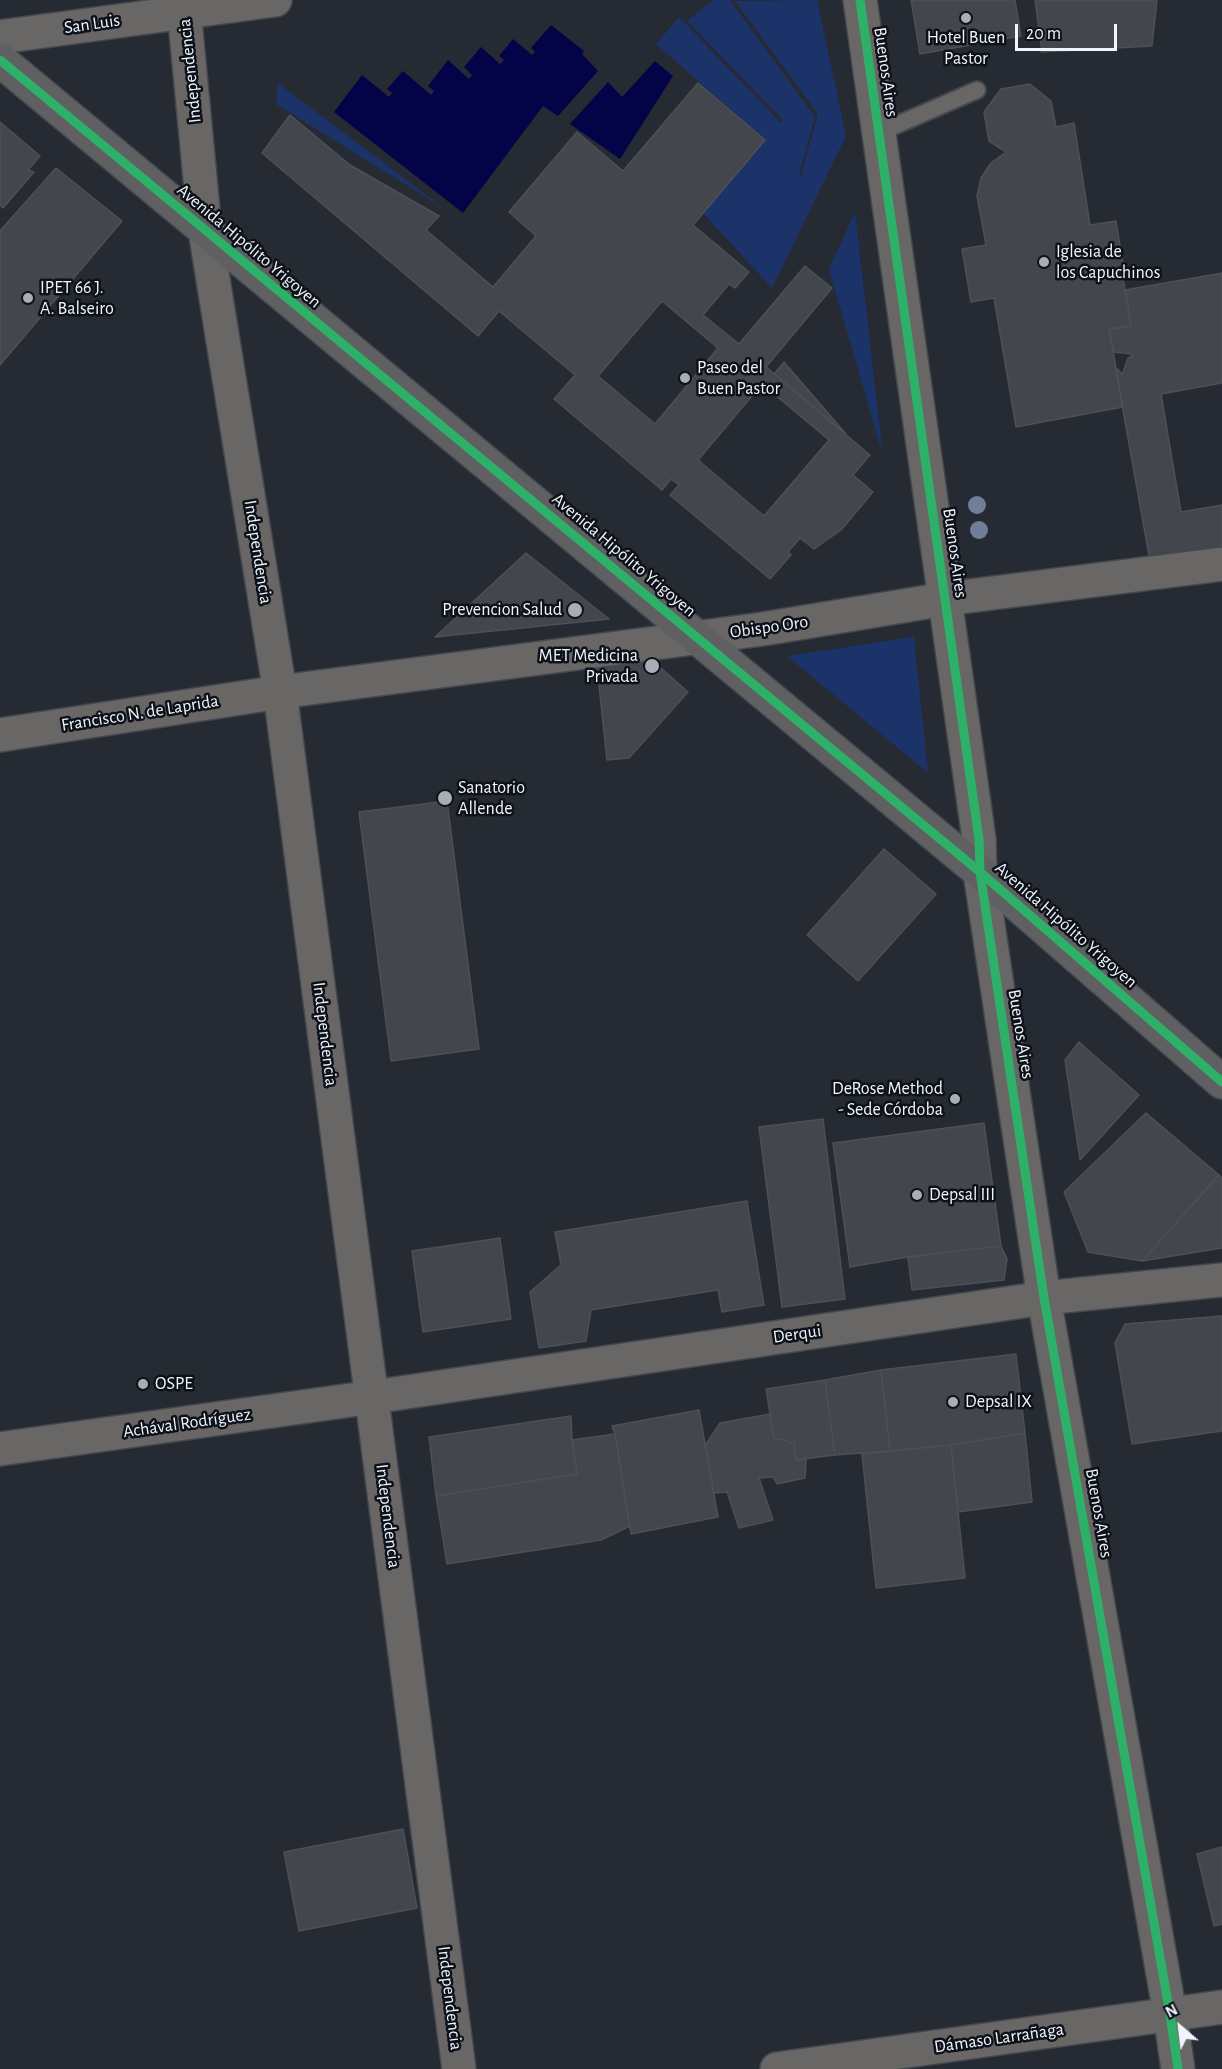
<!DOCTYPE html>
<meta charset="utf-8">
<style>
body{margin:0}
#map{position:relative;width:1222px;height:2069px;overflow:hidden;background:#262a32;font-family:"Alegreya Sans",sans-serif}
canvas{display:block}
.north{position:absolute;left:1150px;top:1997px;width:60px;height:60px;-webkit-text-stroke:4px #0d1118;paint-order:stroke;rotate:332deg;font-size:16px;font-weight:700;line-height:24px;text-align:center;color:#f0f4fd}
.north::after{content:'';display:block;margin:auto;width:21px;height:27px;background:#f0f4fd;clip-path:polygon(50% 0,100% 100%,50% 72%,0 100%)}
.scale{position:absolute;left:1015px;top:24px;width:102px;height:27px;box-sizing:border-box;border:3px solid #f0f4fd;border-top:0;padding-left:8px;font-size:18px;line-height:21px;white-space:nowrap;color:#f0f4fd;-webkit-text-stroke:4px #0d1118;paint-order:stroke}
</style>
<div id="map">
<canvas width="1222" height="2069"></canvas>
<div class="north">N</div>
<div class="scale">20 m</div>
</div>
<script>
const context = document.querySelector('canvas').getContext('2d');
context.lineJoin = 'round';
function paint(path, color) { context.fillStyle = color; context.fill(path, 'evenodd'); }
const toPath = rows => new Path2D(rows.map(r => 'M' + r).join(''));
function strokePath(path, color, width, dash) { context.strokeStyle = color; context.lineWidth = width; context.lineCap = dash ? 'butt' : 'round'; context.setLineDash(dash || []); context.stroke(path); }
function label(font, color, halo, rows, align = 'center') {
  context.font = font + ' "Alegreya Sans",sans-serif'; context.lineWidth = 5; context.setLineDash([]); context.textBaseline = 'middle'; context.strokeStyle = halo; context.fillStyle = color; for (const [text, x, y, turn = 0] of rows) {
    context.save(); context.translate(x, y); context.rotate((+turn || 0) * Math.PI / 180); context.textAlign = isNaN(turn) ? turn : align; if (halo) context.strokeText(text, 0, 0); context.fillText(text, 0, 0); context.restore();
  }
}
const green = toPath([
 [713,0,730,0,815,117,799,175,801,176,818,114,735,1,817,0,846,136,772,288,703,213,765,140,656,44,679,17,781,123,783,120,687,21],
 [278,83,445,209,276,104],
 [855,212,883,456,829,269],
 [914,637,928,773,787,656]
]);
const water = toPath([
 [551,25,584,51,582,54,598,71,558,116,543,106,463,213,334,112,362,75,389,97,392,93,387,89,403,71,431,95,434,91,428,86,448,60,469,79,472,75,464,67,481,47,500,64,504,60,499,56,513,39,532,55,535,52,531,48],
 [655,61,673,76,620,159,570,124,608,82,622,97]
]);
const building = toPath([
 [911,0,1015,0,1021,36,920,54,911,0],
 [1035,0,1157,0,1152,46,1041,52,1042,52,1035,0],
 [698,83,765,140,693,225,749,272,735,288,729,284,703,315,739,344,805,266,832,288,766,367,870,455,853,475,873,492,841,530,814,549,800,538,788,552,791,555,770,579,670,495,679,485,671,479,662,490,554,399,575,375,499,311,478,336,262,153,290,115,350,165,439,216,426,230,493,287,536,236,509,212,577,132,623,171,698,83],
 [662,301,718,348,655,424,598,376,662,301],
 [762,384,829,440,764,516,698,460,762,384],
 [1030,84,1051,101,1056,127,1074,123,1090,225,1116,221,1125,276,1123,277,1131,326,1109,329,1123,407,1016,427,994,298,971,302,962,249,986,245,977,196,981,178,991,163,1006,152,989,141,984,112,1001,89,1030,84],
 [0,122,40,156,28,170,34,172,3,208,0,205,0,122],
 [56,168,122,221,0,365,0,231,56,168],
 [1222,273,1222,383,1161,394,1181,512,1222,505,1222,549,1150,561,1116,371,1116,369,1118,369,1122,375,1128,358,1132,357,1131,354,1114,352,1109,329,1131,326,1125,290,1222,273],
 [784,362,846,434,774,374,784,362],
 [526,553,609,619,435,637,526,553],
 [653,661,688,692,629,758,607,760,597,667,653,661],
 [447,801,479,1049,391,1061,359,812,447,801],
 [884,849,936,894,858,981,807,935,884,849],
 [1079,1042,1139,1095,1080,1160,1065,1060,1079,1042],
 [1146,1113,1219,1175,1142,1261,1088,1252,1064,1192,1146,1113],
 [823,1119,845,1299,782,1307,759,1127,823,1119],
 [984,1123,1001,1246,908,1257,850,1267,833,1143,984,1123],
 [1219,1175,1222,1178,1222,1248,1142,1261,1219,1175],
 [747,1201,764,1305,722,1312,718,1290,591,1310,586,1341,539,1348,530,1292,561,1265,555,1232,747,1201],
 [500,1238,511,1319,423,1332,412,1251,500,1238],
 [1001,1246,1007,1259,1004,1280,912,1290,908,1257,1001,1246],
 [1222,1316,1222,1431,1132,1444,1115,1343,1125,1324,1222,1316],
 [1016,1354,1025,1433,951,1445,890,1451,881,1370,1016,1354],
 [881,1370,890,1451,835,1455,825,1380,881,1370],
 [825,1380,835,1455,796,1460,794,1443,774,1438,766,1389,825,1380],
 [699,1410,718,1517,631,1534,615,1434,612,1426,699,1410],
 [770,1414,774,1438,794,1443,796,1460,806,1459,805,1478,777,1484,773,1477,759,1478,773,1520,739,1528,727,1492,714,1493,705,1446,720,1423,770,1414],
 [571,1416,572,1440,577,1474,436,1496,429,1437,571,1416],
 [1025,1433,1032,1502,958,1512,951,1445,1025,1433],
 [615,1434,630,1526,601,1540,447,1564,436,1496,577,1474,572,1440,615,1434],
 [951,1445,965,1578,876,1588,862,1454,951,1445],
 [403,1829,417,1908,299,1931,284,1852,403,1829],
 [1222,1847,1222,1924,1214,1926,1197,1854,1222,1847]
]);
const service = toPath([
 [878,133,977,90]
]);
const minor = toPath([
 [183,0,205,230,280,692,459,2069],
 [860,0,979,839,980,872,1044,1298,1170,2014,1178,2069],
 [0,37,275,0],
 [0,735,280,692,763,629,945,599,1222,564],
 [0,1449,373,1397,1044,1298,1222,1280],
 [777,2069,1222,2007]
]);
const primary = toPath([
 [0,60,980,872,1222,1082]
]);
const cycleway = toPath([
 [860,0,979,839,980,872,1044,1298,1170,2014,1178,2069],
 [0,60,980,872,1222,1082]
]);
const trees = [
 [977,505],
 [979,530]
];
const markers = [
 [966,18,6,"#a9adb6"],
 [1044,262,6,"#a9adb6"],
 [28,298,6,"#a9adb6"],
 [685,378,6,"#a9adb6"],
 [575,610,8,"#a9adb6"],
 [652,666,8,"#a9adb6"],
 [445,798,8,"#a9adb6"],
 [955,1099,6,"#a9adb6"],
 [917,1195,6,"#a9adb6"],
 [143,1384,6,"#a9adb6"],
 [953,1402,6,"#a9adb6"]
];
const streetNames = [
 ["San Luis",92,24,-8],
 ["Independencia",190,71,-96],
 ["Buenos Aires",886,72,82],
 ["Avenida Hipólito Yrigoyen",249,246,40],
 ["Independencia",258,552,81],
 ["Buenos Aires",955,553,82],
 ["Avenida Hipólito Yrigoyen",624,555,40],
 ["Obispo Oro",769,627,-8],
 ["Francisco N. de Laprida",140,713,-9],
 ["Avenida Hipólito Yrigoyen",1066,925,41],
 ["Independencia",325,1034,83],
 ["Buenos Aires",1021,1034,81],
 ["Derqui",797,1334,-8],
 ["Achával Rodríguez",187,1423,-8],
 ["Buenos Aires",1099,1513,80],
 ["Independencia",388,1516,83],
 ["Independencia",450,1998,83],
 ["Dámaso Larrañaga",999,2038,-8]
];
const poiNames = [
 ["Hotel Buen",966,38,"center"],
 ["Pastor",966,59,"center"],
 ["Iglesia de",1056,252],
 ["los Capuchinos",1056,273],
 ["IPET 66 J.",40,288],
 ["A. Balseiro",40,309],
 ["Paseo del",697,368],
 ["Buen Pastor",697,389],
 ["Prevencion Salud",562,610,"right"],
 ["MET Medicina",638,656,"right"],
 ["Privada",638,677,"right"],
 ["Sanatorio",458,788],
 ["Allende",458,809],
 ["DeRose Method",943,1089,"right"],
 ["- Sede Córdoba",943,1110,"right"],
 ["Depsal III",929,1195],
 ["OSPE",155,1384],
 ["Depsal IX",965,1402]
];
paint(green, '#1c3369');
paint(water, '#030448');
paint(building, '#43464d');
strokePath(building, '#4c5057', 1.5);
strokePath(service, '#43474e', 20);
strokePath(minor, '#43474e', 36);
strokePath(primary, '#43474e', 36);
strokePath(service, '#696766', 16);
strokePath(minor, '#696766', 33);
strokePath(primary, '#605f61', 33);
strokePath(cycleway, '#2db169', 9);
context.fillStyle = '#717e99';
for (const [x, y] of trees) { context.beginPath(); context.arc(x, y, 9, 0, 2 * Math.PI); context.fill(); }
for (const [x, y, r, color] of markers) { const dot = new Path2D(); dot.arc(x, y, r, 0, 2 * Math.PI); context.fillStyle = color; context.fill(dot); strokePath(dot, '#0d1118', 2); }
label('18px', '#f0f4fd', '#0d1118', streetNames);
label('18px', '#f0f4fd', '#0d1118', poiNames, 'left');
</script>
